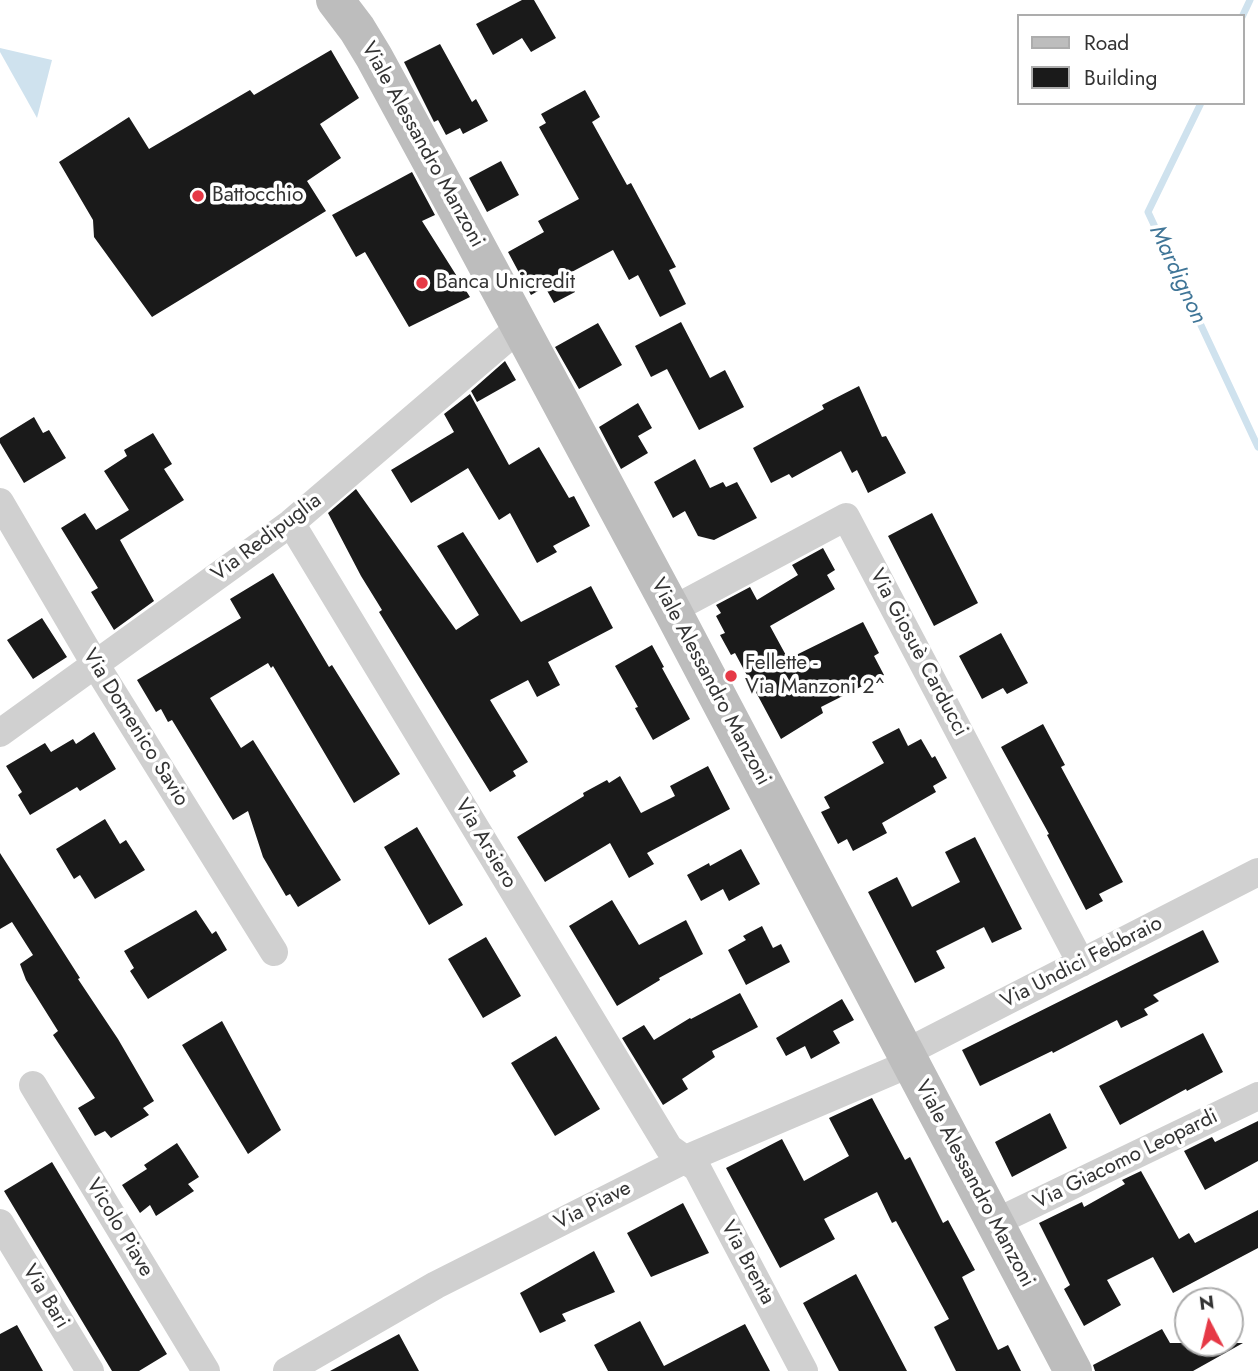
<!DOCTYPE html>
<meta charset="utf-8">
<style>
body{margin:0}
#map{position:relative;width:1258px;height:1371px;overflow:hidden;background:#fff;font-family:Jost,sans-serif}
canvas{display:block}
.legend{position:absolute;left:1017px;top:14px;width:228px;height:91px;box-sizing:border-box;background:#fff;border:2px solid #adadad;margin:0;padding:9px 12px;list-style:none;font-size:21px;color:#333}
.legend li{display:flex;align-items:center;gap:14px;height:35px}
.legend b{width:35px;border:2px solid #adadad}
.north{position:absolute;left:1174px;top:1287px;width:70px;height:70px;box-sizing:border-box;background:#fff;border:2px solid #adadad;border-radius:50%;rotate:353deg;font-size:19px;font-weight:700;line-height:28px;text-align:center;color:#333}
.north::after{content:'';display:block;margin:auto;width:24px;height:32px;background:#e63946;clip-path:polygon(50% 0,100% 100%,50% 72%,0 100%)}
</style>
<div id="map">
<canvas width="1258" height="1371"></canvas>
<ul class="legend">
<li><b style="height:9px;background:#bdbdbd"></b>Road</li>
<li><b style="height:19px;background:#1a1a1a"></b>Building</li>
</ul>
<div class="north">N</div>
</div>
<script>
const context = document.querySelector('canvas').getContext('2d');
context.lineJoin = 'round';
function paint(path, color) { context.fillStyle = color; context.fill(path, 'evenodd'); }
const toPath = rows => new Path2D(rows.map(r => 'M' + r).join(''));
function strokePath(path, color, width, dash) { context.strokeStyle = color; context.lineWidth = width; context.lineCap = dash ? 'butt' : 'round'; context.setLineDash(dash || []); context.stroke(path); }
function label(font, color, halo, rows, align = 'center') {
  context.font = font + ' Jost,sans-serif'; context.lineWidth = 7; context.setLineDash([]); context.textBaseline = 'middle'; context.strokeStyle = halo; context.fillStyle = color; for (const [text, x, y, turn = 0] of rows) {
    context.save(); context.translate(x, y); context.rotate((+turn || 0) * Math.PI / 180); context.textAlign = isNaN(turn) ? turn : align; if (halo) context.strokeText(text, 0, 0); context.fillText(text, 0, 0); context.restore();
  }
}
const water = toPath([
 [0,48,52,60,37,118,0,52]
]);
const stream = toPath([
 [1242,17,1250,0],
 [1201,103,1148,212,1258,447]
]);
const building = toPath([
 [522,0,534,0,556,38,531,52,522,38,493,55,476,24],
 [440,44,472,102,476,99,488,121,463,134,460,128,446,135,438,120,434,122,404,62],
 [331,50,359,98,320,124,341,158,307,181,326,211,152,317,94,237,93,220,59,162,129,117,149,149,250,90,254,95],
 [585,90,600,117,592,122,627,185,631,183,676,267,669,270,686,304,660,317,638,275,629,280,613,250,566,275,575,292,554,303,545,287,531,295,508,252,544,232,538,221,579,199,539,127,546,123,541,114],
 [501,161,519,195,487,212,469,178],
 [412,172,435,215,422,221,470,297,409,327,365,252,356,257,332,215],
 [681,322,710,378,725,370,744,407,699,430,667,369,651,377,635,346],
 [598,323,622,365,579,389,555,347],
 [505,361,516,380,477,402,471,391],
 [859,386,882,437,886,436,906,473,868,493,857,470,852,473,841,451,792,478,789,474,771,483,753,448,824,409,822,405],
 [470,394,509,465,539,447,569,498,574,496,590,526,553,546,557,552,537,563,510,513,499,520,468,468,411,503,391,470,454,432,444,414],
 [638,403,652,428,638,436,648,453,621,469,599,427],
 [34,417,43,433,49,430,66,458,24,483,0,443,0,438],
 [153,433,172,464,164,469,184,500,120,540,154,601,114,630,91,592,98,588,61,528,85,513,96,530,129,510,104,471,127,456,124,450],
 [695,459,710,488,723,482,726,487,737,482,757,518,714,540,698,536,685,511,673,518,654,482],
 [356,489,456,630,479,615,437,546,463,532,521,622,591,586,613,628,548,662,560,685,537,697,528,680,490,700,528,762,513,771,516,776,490,792,379,612,382,610,361,576,328,513],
 [932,513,978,603,934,626,888,536],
 [823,548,835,570,827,575,835,589,770,626,788,659,863,622,879,653,874,656,884,675,821,707,823,713,781,739,735,653,731,655,720,635,725,633,716,616,721,613,716,605,750,587,757,600,798,575,792,565],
 [273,573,329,667,332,665,400,774,354,803,273,666,271,668,268,663,210,698,241,748,253,740,341,880,298,907,290,894,286,896,263,857,248,811,233,820,172,720,168,722,161,709,156,712,137,680,241,618,230,599],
 [42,618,67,657,33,679,7,640],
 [1001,633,1028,683,1007,694,1003,688,982,699,959,656],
 [652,645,664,667,662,668,690,719,653,740,635,708,638,707,615,666],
 [1043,724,1065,765,1061,767,1123,882,1099,894,1103,901,1086,910,1047,835,1049,834,1001,747],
 [899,728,908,746,921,739,932,758,935,756,947,778,933,786,936,792,882,823,887,833,853,851,847,839,838,844,821,812,830,808,824,797,884,763,872,742],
 [94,732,116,769,80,791,77,787,30,815,18,795,22,792,6,766,45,743,51,752,73,739,76,744],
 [708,766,730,809,647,853,654,864,629,878,610,843,545,882,517,837,584,796,583,793,607,780,609,783,620,776,641,813,675,796,670,786],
 [105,819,120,844,126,840,145,870,95,899,80,875,74,879,56,849],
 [417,827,463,905,429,925,384,847],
 [975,837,1022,929,992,943,984,927,936,951,945,968,915,983,868,892,897,877,912,907,960,882,945,852],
 [741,849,760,884,729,901,723,889,701,901,687,875,709,863,710,866],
 [0,853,80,978,78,979,118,1039,154,1101,143,1108,149,1115,111,1138,105,1131,95,1136,78,1108,95,1098,53,1035,58,1031,26,980,20,964,33,955,12,922,0,929],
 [612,900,639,945,686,920,703,954,659,978,660,980,617,1006,569,926],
 [196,910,212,934,216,931,227,950,148,999,130,971,134,968,124,951],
 [762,926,773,948,781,944,790,962,746,985,728,950,746,940,743,936],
 [1203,930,1219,962,1153,995,1159,1001,1144,1009,1148,1015,1121,1028,1117,1020,1053,1053,1052,1051,980,1086,962,1050],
 [486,937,521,996,483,1018,448,959],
 [740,993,758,1027,712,1051,715,1057,682,1079,688,1089,663,1105,622,1038,644,1025,654,1040,690,1018,691,1019],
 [842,999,854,1020,833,1031,840,1043,811,1059,805,1046,786,1056,776,1038],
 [222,1021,281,1130,248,1154,182,1045],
 [1203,1033,1223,1072,1187,1091,1186,1089,1120,1125,1099,1086],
 [556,1036,600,1109,555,1136,511,1063],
 [872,1098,905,1160,910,1157,943,1223,948,1220,975,1270,962,1277,998,1350,1008,1345,1021,1371,956,1371,934,1327,949,1319,896,1221,892,1223,877,1192,824,1219,835,1239,780,1268,726,1168,782,1139,804,1181,849,1156,829,1118],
 [1050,1113,1067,1148,1012,1177,995,1142],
 [1258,1121,1258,1161,1205,1190,1184,1151,1212,1137,1215,1142],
 [177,1143,199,1177,188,1184,194,1191,156,1216,150,1205,140,1213,122,1185,147,1169,144,1165],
 [52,1162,167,1354,139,1371,112,1371,4,1191],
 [1141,1171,1179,1239,1189,1233,1195,1243,1258,1210,1258,1248,1173,1293,1153,1257,1107,1280,1121,1305,1084,1326,1064,1289,1070,1285,1039,1223,1082,1202,1084,1207,1125,1184,1122,1180],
 [683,1203,709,1253,651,1277,627,1233],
 [594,1251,615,1292,562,1314,566,1321,540,1333,520,1293],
 [856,1274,907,1371,839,1371,803,1303],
 [640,1321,664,1366,745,1324,770,1371,608,1371,594,1345],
 [17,1325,43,1371,0,1371,0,1334],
 [1162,1329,1170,1343,1243,1343,1193,1371,1095,1371,1093,1365],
 [399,1334,419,1371,330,1371]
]);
const minor = toPath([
 [0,502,95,664,274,952],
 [291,523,669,1148,697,1168,804,1371],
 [672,610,846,517,1081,963],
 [0,733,291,523,520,327],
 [905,1053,1258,872],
 [33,1085,206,1371],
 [0,1223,90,1371],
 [994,1223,1258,1096],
 [287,1371,436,1285,686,1159,911,1063]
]);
const secondary = toPath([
 [335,0,357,29,374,57,447,191,672,610,1073,1371]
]);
const markers = [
 [198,196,7,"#e63946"],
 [422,283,7,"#e63946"],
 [731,676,7,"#e63946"]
];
const streetNames = [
 ["Viale Alessandro Manzoni",422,145,61],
 ["Via Redipuglia",267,538,-37],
 ["Via Giosuè Carducci",918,653,62],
 ["Viale Alessandro Manzoni",710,682,62],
 ["Via Domenico Savio",135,728,58],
 ["Via Arsiero",485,844,59],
 ["Via Undici Febbraio",1082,963,-27],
 ["Via Giacomo Leopardi",1126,1160,-26],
 ["Viale Alessandro Manzoni",974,1184,62],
 ["Via Piave",593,1206,-27],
 ["Vicolo Piave",119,1228,59],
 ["Via Brenta",747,1263,62],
 ["Via Bari",45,1297,59]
];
const poiNames = [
 ["Battocchio",212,196],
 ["Banca Unicredit",436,283],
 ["Fellette -",745,664],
 ["Via Manzoni 2^",745,688]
];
const waterNames = [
 ["Mardignon",1177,275,65]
];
paint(water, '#cfe2ee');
strokePath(stream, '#cfe2ee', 7);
paint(building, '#1a1a1a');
strokePath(minor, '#d0d0d0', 28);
strokePath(secondary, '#bdbdbd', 38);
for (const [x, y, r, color] of markers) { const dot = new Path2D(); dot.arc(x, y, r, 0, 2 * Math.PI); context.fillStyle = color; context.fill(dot); strokePath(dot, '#fff', 2.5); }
label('21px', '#333', '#fff', streetNames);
label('21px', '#333', '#fff', poiNames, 'left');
label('italic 23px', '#3f7597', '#fff', waterNames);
</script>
